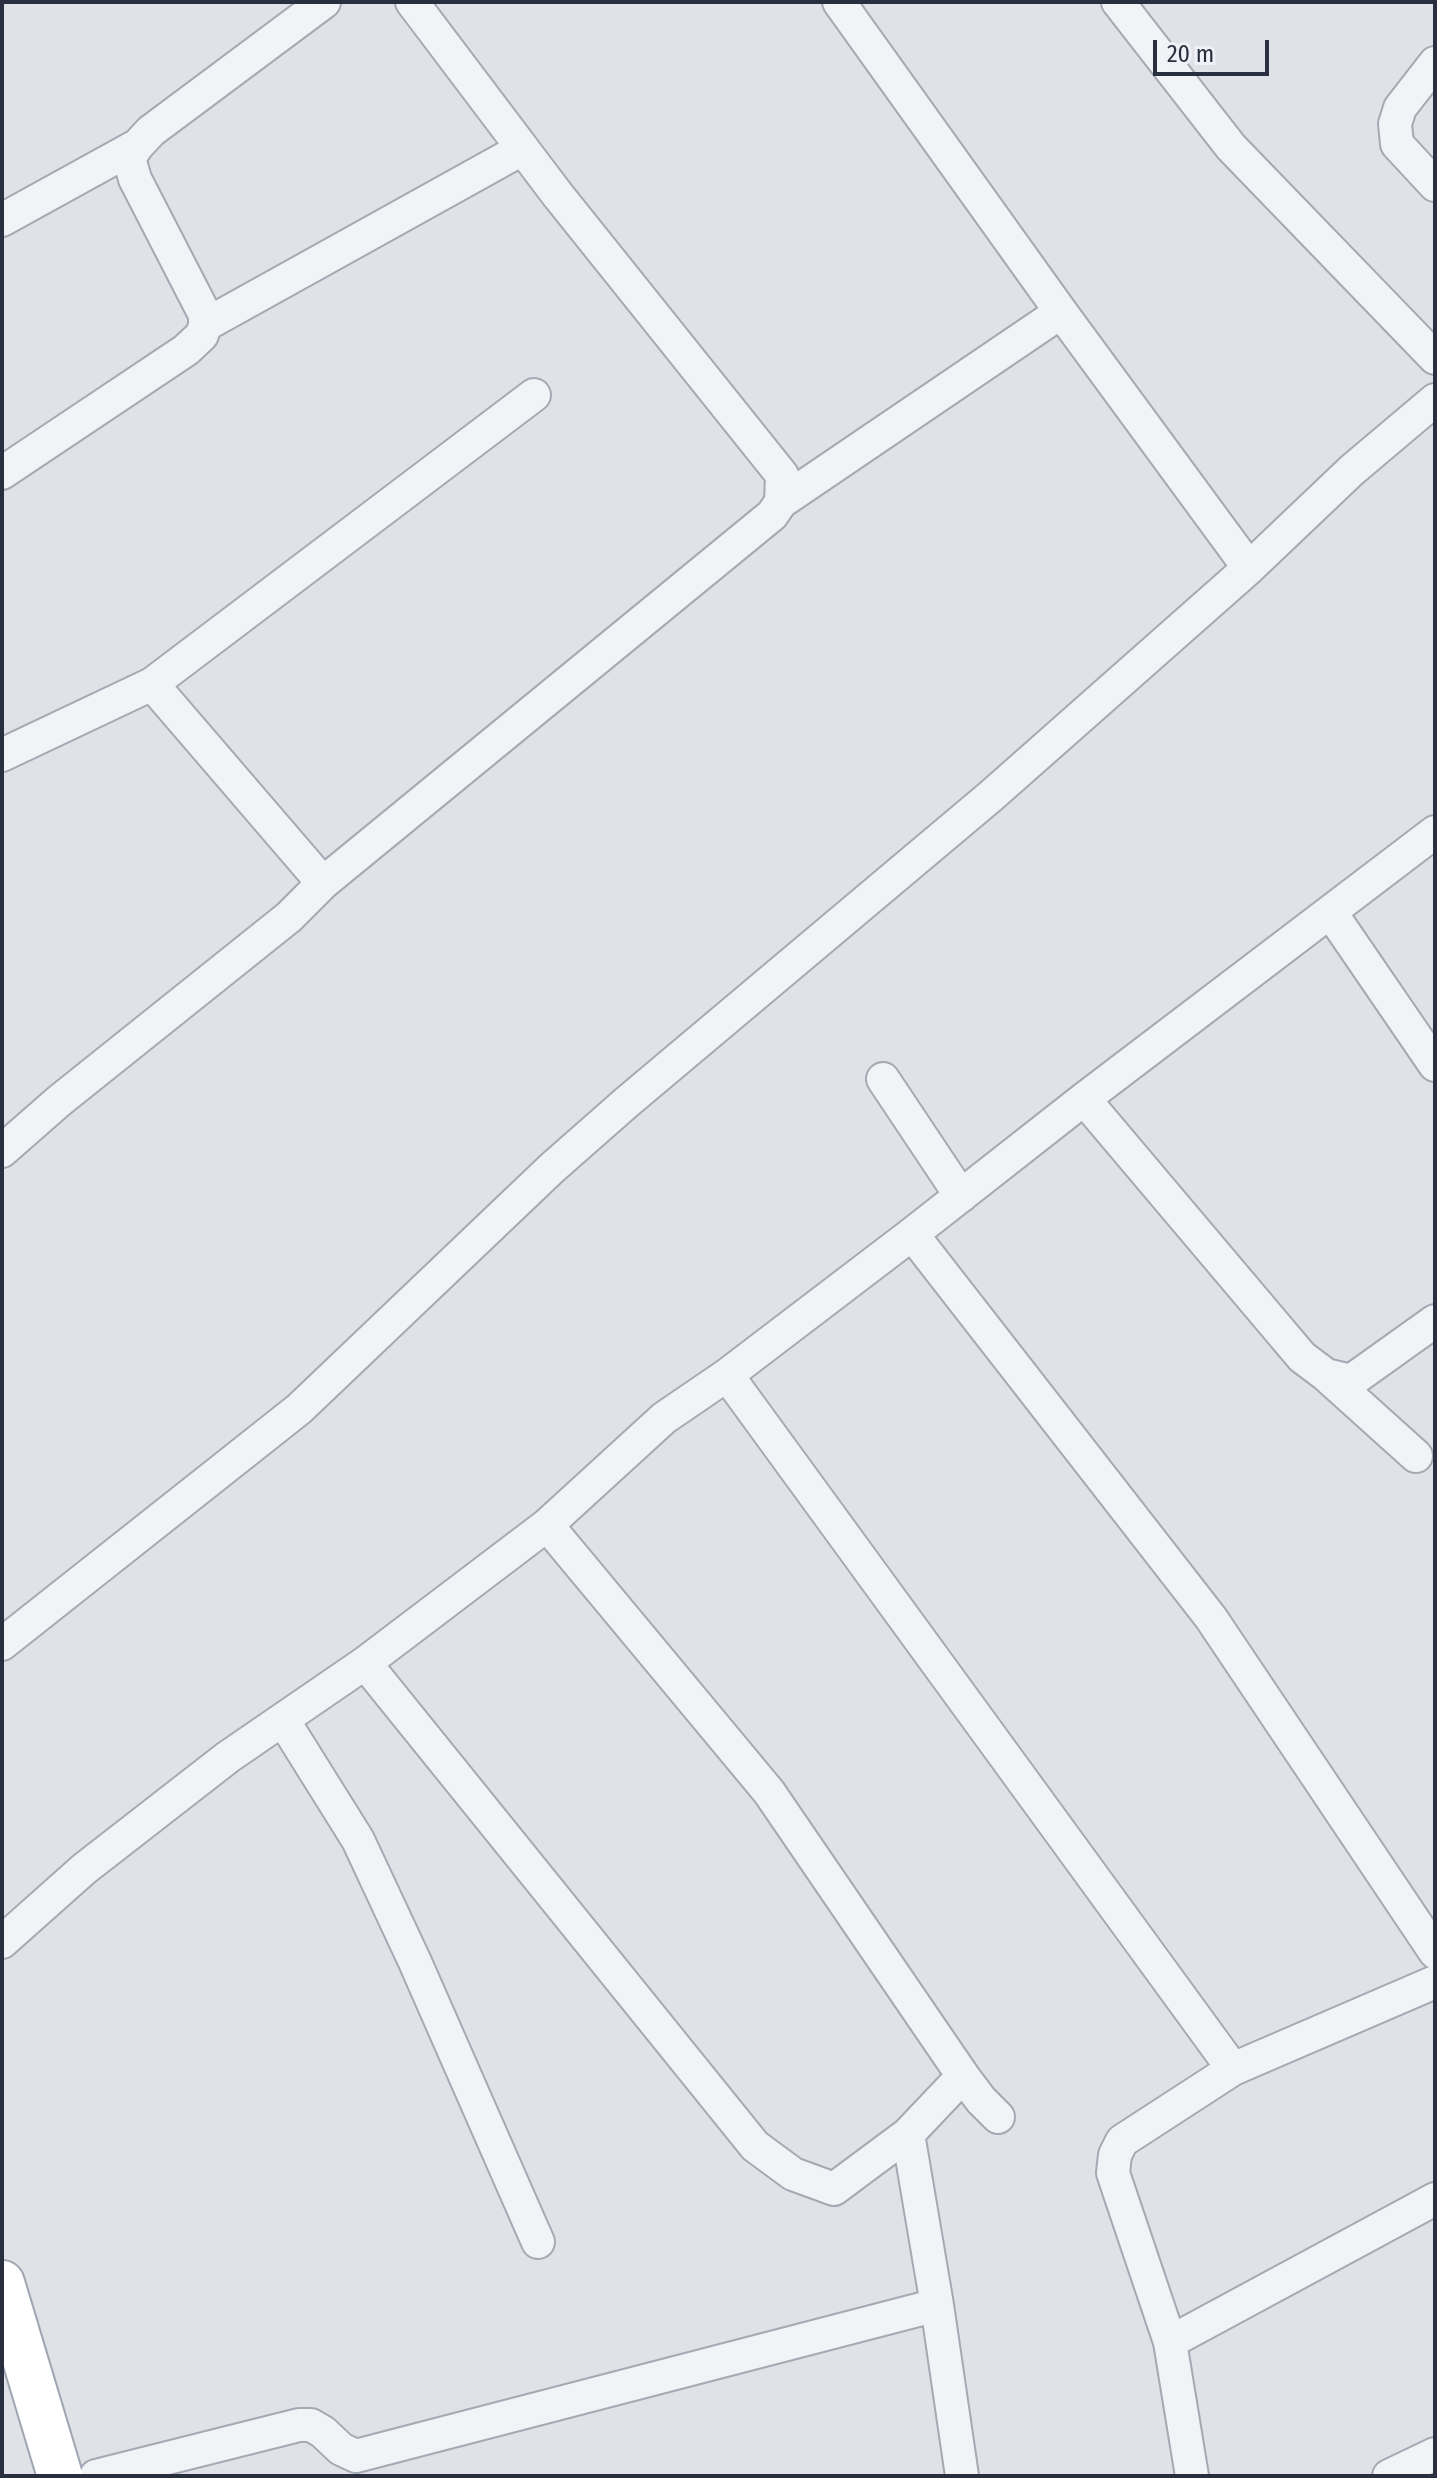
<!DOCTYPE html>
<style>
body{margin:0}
#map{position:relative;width:1437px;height:2478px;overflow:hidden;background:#e0e2e8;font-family:"Fira Sans Condensed",sans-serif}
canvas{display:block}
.frame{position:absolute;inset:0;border:4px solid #292f3e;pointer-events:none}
.scale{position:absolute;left:1153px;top:40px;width:116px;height:36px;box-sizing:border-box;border:4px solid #292f3e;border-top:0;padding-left:10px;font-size:24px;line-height:28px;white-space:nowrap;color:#292f3e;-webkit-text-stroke:6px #eff1f6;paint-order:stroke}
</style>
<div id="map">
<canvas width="1437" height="2478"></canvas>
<div class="frame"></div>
<div class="scale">20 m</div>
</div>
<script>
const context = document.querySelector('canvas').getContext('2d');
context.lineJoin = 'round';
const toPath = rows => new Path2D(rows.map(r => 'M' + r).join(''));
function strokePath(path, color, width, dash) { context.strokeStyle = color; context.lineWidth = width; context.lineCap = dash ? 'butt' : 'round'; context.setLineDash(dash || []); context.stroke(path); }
const street = toPath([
 [839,2,1061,312,1249,568],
 [1118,2,1231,147,1435,358],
 [1435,63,1400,108,1395,124,1397,144,1435,185],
 [2,220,138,145],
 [205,325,522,149],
 [2,473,186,350,202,335,205,325,205,315,135,179,129,158,138,145,151,131,324,2],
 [781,502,1061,312],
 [152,684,323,883],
 [2,755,152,684,534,395],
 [1331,913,1435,1065],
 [883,1079,961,1196],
 [1084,1099,1302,1357,1326,1375,1351,1381,1435,1321],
 [2,1151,59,1101,289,917,323,883,772,515,781,502,782,475,557,194,412,2],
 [912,1234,1211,1618,1435,1952],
 [727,1375,1233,2069,1435,1982],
 [1326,1375,1416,1456],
 [547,1525,769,1792,963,2076,981,2100,998,2117],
 [2,1644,299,1409,552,1168,627,1102,991,796,1249,568,1352,470,1435,400],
 [365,1663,755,2146,793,2174,834,2189,908,2134,963,2076],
 [283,1720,358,1840,415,1962,538,2242],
 [2,1942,84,1869,228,1757,365,1663,547,1525,664,1418,727,1375,912,1234,1084,1099,1435,832],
 [908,2134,937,2305,962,2476],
 [1170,2342,1435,2199],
 [96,2476,299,2425,311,2425,323,2432,341,2449,356,2456,937,2305],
 [1192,2476,1170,2342,1113,2173,1115,2155,1122,2141,1233,2069],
 [1389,2476,1435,2454]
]);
const primary = toPath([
 [2,2283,60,2476]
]);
strokePath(street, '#a5a9b2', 36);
strokePath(primary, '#a0a6b3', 48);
strokePath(street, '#f2f3f7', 32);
strokePath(primary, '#fff', 44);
</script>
